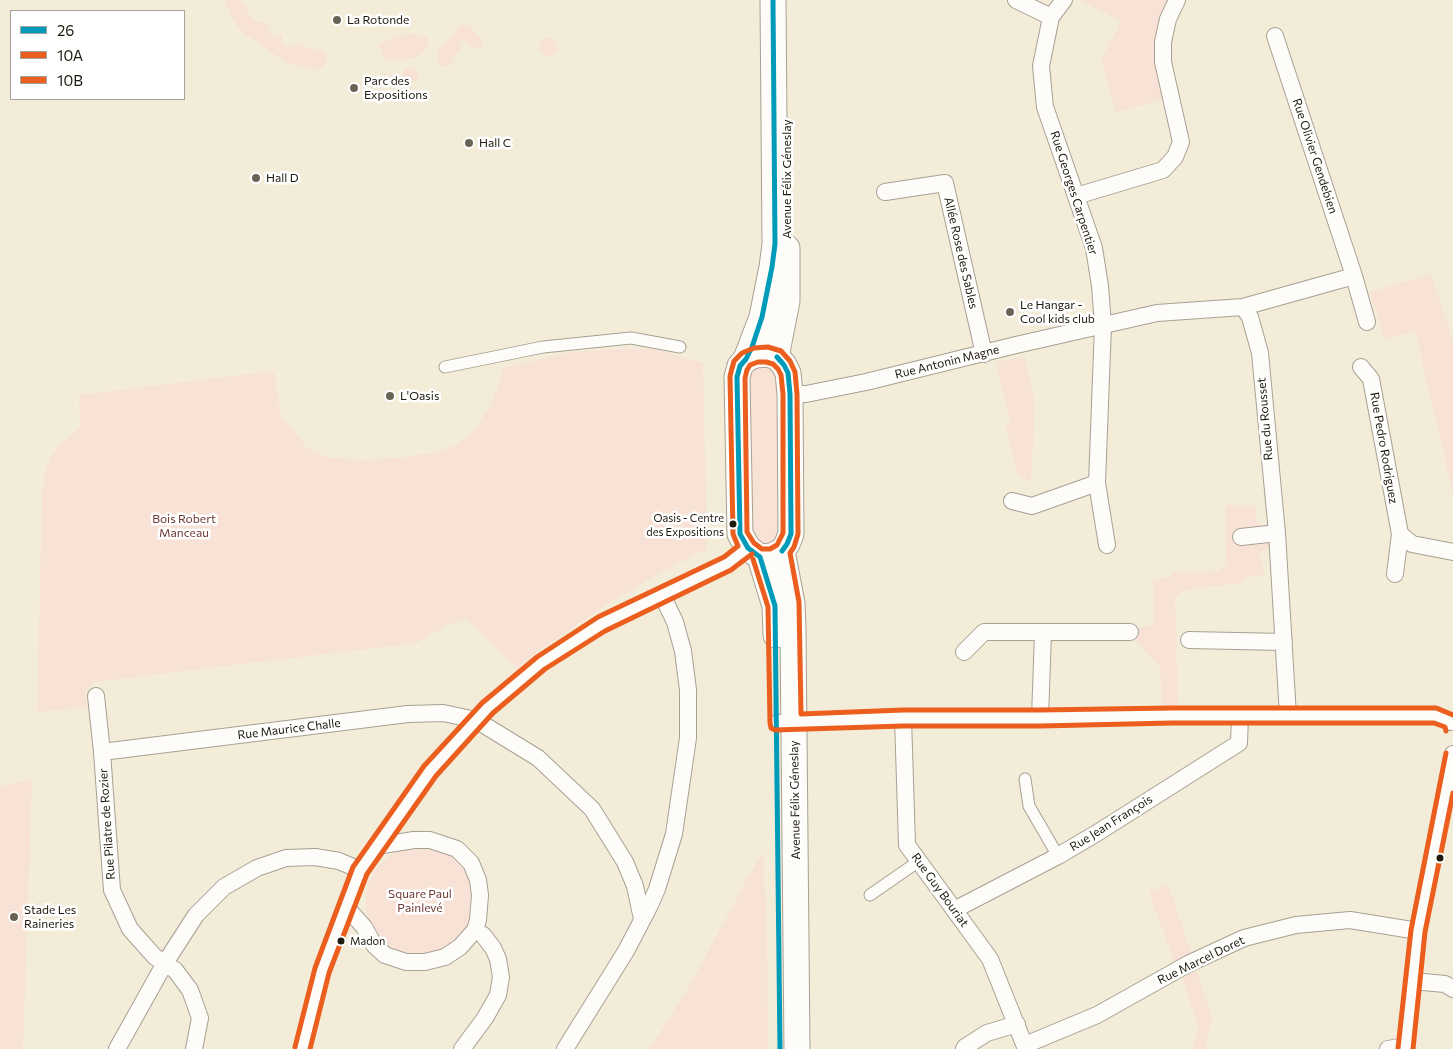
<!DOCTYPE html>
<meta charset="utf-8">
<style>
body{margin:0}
#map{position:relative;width:1453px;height:1049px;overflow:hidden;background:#f3ecd9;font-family:Commissioner,sans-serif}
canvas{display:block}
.legend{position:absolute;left:10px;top:10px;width:175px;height:90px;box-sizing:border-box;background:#fff;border:1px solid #a5a39e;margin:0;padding:6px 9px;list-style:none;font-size:15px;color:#1e190d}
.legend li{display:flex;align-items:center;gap:10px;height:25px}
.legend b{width:25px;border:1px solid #a5a39e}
</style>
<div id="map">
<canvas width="1453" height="1049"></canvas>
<ul class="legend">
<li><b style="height:6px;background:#009bb9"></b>26</li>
<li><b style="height:6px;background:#eb5e1d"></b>10A</li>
<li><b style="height:6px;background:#eb5e1d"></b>10B</li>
</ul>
</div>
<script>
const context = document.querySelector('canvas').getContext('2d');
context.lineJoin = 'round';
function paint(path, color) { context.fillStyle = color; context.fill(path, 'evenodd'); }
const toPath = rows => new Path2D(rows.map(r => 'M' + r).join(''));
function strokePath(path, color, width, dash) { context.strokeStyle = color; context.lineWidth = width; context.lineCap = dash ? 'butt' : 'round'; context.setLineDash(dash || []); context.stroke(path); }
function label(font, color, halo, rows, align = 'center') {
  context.font = font + ' Commissioner,sans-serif'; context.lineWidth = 5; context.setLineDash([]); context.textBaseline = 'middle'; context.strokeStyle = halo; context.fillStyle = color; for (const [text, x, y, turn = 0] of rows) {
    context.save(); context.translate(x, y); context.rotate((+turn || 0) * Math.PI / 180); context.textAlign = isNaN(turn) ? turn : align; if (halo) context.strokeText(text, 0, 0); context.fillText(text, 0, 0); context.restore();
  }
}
const green = toPath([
 [224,0,241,0,250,15,257,22,267,23,272,36,281,35,285,46,291,48,293,45,304,45,308,48,321,50,326,54,327,60,322,67,313,70,287,63,243,33,234,21],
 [1079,0,1168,0,1162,14,1164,99,1116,112,1101,60,1121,21],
 [464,24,471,27,476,34,483,39,482,45,476,49,470,46,464,40,459,45,462,50,455,54,453,61,448,67,440,65,437,58,438,46,444,44,452,36,455,29],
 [407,34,424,36,427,38,429,45,422,54,412,58,395,61,385,59,379,47,380,44,390,39],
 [550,37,556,42,558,47,554,54,546,57,541,53,539,46,542,40],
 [410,68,416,70,419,76,415,82,406,84,403,74,405,69],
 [1431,274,1453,341,1453,494,1415,330,1384,340,1370,292],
 [616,349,655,349,703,363,707,549,658,574,607,604,543,648,517,668,466,619,447,625,416,643,93,682,86,692,87,707,37,712,42,500,44,476,51,458,59,445,80,428,79,395,274,371,281,416,308,449,330,458,366,460,406,457,436,452,456,445,472,434,490,406,498,388,503,368,569,352],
 [1024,356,1035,404,1031,482,1017,474,1006,424,1010,423,996,362],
 [758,367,764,368,771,370,777,377,785,531,769,548,751,539,745,377,753,369],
 [1225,505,1255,505,1257,524,1266,526,1270,548,1260,551,1264,576,1244,577,1243,583,1183,590,1175,597,1178,707,1162,706,1160,668,1137,642,1133,628,1153,626,1153,579,1171,578,1171,572,1218,571,1226,563],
 [32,779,23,1049,0,1049,0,786],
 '366 901a54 54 0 1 1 108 0a54 54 0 1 1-108 0Z',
 [763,852,767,929,768,1049,650,1049,690,985,745,883],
 [1168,884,1192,956,1175,964,1149,892],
 [1196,970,1212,1017,1205,1046,1206,1049,1193,1049,1198,1025,1182,979]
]);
const pedestrian = toPath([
 [445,367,543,347,631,338,680,347],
 [1025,779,1029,806,1058,856],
 [870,895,919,861]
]);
const minor = toPath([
 [1016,0,1051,17],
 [885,192,945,183,984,354],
 [1076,196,1163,170,1175,157,1181,142,1163,62,1163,42,1168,19,1177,0],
 [1354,276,1367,322],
 [1243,307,1250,317,1260,353,1277,533,1288,716],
 [1361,367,1371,379,1400,534,1412,544,1453,552],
 [790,394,806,394,866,382,1016,345,1157,313,1243,307,1354,276,1275,36],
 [1097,483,1107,545],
 [1012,501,1032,506,1097,483,1103,325,1100,286,1094,248,1045,107,1041,66,1051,17,1064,0],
 [1241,537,1277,533],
 [1395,574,1400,534],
 [1189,640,1284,642],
 [964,652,984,632,1130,632],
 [96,696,102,752,112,890,130,929,155,957,175,970,190,990,200,1018,194,1049],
 [903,718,907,845,990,959,1026,1049],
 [1040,718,1043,633],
 [777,723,903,718,1040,718,1172,715,1288,716,1436,715,1451,722,1453,722],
 [102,752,408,714,443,713,476,720,538,758,592,809,625,862,635,886,642,919],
 [347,908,364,927,374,945,385,955,406,962,425,962,445,957,460,947,475,930,478,920,480,895,478,880,471,863,457,849,430,840,414,840,376,846],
 [954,910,1058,856,1097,833,1239,743,1240,715],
 [1412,981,1445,984,1453,989],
 [1025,1045,1097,1015,1188,964,1244,938,1296,925,1350,920,1418,931],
 [117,1049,165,963,196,915,224,887,257,868,286,858,315,857,339,861,360,870],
 [302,1049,322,971,360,870,430,771,488,708,541,663,601,624,728,563,748,548],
 [462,1049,485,1018,498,995,501,977,498,959,493,948,483,935,475,930],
 [565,1049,626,951,650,905,657,889,674,834,688,738,688,690,683,651,675,622,662,595],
 [964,1049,965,1047,987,1033,1017,1024],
 [1388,1049,1405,1046],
 [1405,1049,1418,931,1453,754]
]);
const primary = toPath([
 [767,354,777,357,784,365,788,373,790,394,791,534,787,544,782,551,772,556,760,557,748,548,740,534,737,377,740,366,746,359,756,355,767,354],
 [777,357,778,347,787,301,787,248],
 [746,359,762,317,772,267,775,244,773,0],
 [782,551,792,603,793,629,797,1049],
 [760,557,775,606,776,635]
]);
const bus1 = toPath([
 [773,0,775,244,772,267,762,317,752,347,746,359,740,366,737,377,740,534,748,548,760,557,775,606,780,1049],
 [777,357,784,365,788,373,790,394,791,534,787,544,782,551]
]);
const bus2 = toPath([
 [758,362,766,362,773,364,778,369,781,375,783,394,783,533,777,545,770,549,762,549,754,543,747,532,745,378,747,370,750,365,758,362],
 [753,559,768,607,770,723,771,728,775,730,903,726,1040,726,1172,723,1434,723,1445,727,1446,731],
 [310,1049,329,973,367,874,436,776,493,713,545,669,605,631,731,570,752,554],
 [1413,1049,1425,932,1453,793]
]);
const bus3 = toPath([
 [295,1047,315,968,353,867,424,766,482,703,537,657,598,617,724,557,738,546,733,534,730,376,734,361,742,353,754,348,768,347,781,351,790,361,795,372,797,394,798,534,794,547,790,553,799,602,801,714,903,710,1040,710,1172,708,1436,708,1453,715],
 [1398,1048,1411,930,1446,753]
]);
const markers = [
 [337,20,5,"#696354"],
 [354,88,5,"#696354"],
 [469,143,5,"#696354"],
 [256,178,5,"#696354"],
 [1010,312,5,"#696354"],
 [390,396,5,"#696354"],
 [733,524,4.5,"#1e190d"],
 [1440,858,4.5,"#1e190d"],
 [14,917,5,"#696354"],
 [341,941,4.5,"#1e190d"]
];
const busNames = [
 ["Oasis - Centre",724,518],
 ["des Expositions",724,532],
 ["Madon",350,941,"left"]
];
const poiNames = [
 ["La Rotonde",347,20],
 ["Parc des",364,81],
 ["Expositions",364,95],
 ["Hall C",479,143],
 ["Hall D",266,178],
 ["Le Hangar -",1020,305],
 ["Cool kids club",1020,319],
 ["L'Oasis",400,396],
 ["Stade Les",24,910],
 ["Raineries",24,924]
];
const streetNames = [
 ["Rue Olivier Gendebien",1315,156,72],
 ["Avenue Félix Géneslay",787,179,-90],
 ["Rue Georges Carpentier",1074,193,72],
 ["Allée Rose des Sables",961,253,77],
 ["Rue Antonin Magne",947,362,-14],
 ["Rue du Rousset",1265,419,-95],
 ["Rue Pedro Rodriguez",1384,448,80],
 ["Rue Maurice Challe",289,729,-7],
 ["Avenue Félix Géneslay",795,800,-91],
 ["Rue Jean François",1111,823,-32],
 ["Rue Pilatre de Rozier",107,824,-94],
 ["Rue Guy Bouriat",940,890,54],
 ["Rue Marcel Doret",1201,960,-26]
];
const parkNames = [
 ["Bois Robert",184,519],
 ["Manceau",184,533],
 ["Square Paul",420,894],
 ["Painlevé",420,908]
];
paint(green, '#f8e2d6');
strokePath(pedestrian, '#a7a193', 13);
strokePath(minor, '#a7a193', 18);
strokePath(primary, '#a7a193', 27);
strokePath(pedestrian, '#fdfcf9', 11);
strokePath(minor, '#fdfcf9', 16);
strokePath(primary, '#fdfcf9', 25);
strokePath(bus1, '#009bb9', 5);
strokePath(bus2, '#eb5e1d', 5);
strokePath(bus3, '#eb5e1d', 5);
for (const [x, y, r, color] of markers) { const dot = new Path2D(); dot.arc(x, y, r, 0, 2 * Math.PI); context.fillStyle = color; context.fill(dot); strokePath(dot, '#fff', 2); }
label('11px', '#1e190d', '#fff', busNames, 'right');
label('12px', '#1e190d', '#fff', poiNames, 'left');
label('12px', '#1e190d', '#fff', streetNames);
label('12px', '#6e3934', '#fff', parkNames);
</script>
